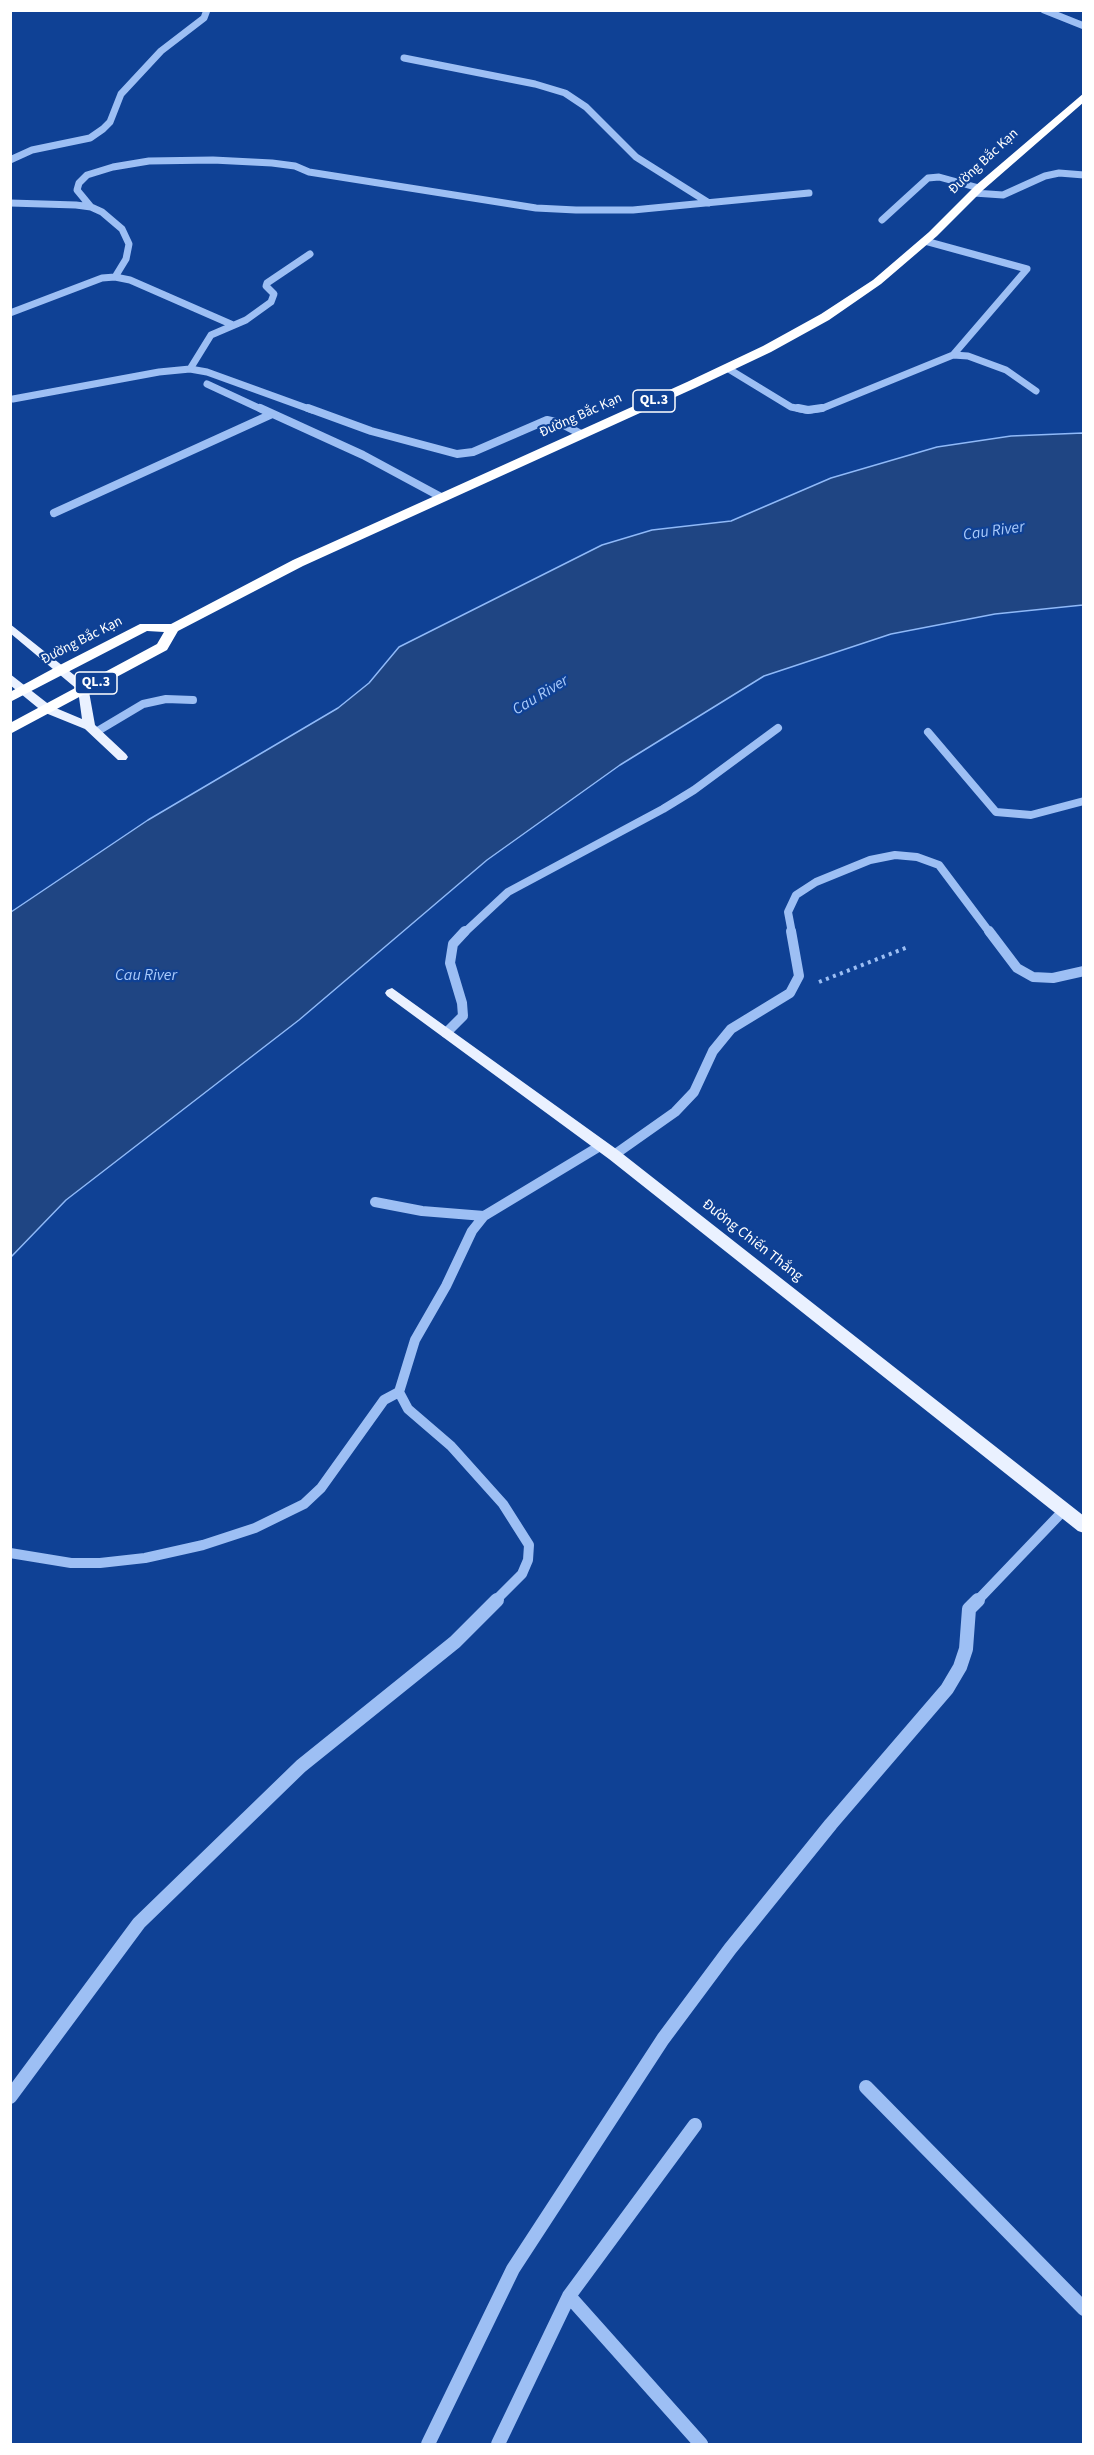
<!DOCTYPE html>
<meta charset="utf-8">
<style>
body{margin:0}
#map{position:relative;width:1094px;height:2455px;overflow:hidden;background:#0f4195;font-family:"Source Sans 3",sans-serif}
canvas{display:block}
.frame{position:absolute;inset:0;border:12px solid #fff;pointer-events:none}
</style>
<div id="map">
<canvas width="1094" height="2455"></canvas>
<div class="frame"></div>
</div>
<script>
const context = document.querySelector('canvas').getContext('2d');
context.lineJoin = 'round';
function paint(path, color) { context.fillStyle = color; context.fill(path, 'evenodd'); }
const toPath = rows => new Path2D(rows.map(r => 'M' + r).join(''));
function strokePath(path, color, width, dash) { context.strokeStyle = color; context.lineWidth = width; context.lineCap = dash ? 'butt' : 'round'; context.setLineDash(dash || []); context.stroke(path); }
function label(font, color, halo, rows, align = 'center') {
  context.font = font + ' "Source Sans 3",sans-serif'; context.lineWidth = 4.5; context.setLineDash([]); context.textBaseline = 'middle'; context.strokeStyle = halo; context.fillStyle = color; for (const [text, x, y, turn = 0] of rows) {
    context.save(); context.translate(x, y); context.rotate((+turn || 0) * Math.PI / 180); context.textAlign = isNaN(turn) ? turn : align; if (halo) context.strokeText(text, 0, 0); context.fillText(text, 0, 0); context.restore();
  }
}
const water = toPath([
 [1083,433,1083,605,995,614,891,634,764,676,620,765,487,860,299,1020,66,1200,11,1257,11,912,148,820,338,708,369,683,399,647,602,545,652,530,731,521,831,478,937,447,1011,436,1083,433]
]);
const path = toPath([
 [819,982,908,947]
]);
const minorFar3 = toPath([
 [1044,10,1084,26],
 [404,58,535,84,565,93,586,107,636,157,709,203],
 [10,160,32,150,90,138,103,129,110,122,121,94,161,51,204,18,207,10],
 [974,193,1003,195,1045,176,1059,173,1084,175],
 [10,203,76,205,91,207,102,212,122,229,129,244,126,259,115,277],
 [91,207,77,190,79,183,87,175,113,167,149,161,213,160,272,163,295,166,309,172,536,208,576,210,633,210,809,193],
 [882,220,928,178,939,177,979,188],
 [925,241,1027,269,953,355],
 [10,313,102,278,115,277,130,280,233,325],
 [727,368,791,407,806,410],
 [190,369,211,335,246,320,271,302,274,294,266,286,267,283,310,254],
 [207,384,263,410],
 [13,399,159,372,190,369,207,372,312,410],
 [810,410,823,408,953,355,968,356,1006,370,1036,391]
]);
const minorFar2 = toPath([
 [260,408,363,455,441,497],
 [308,408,371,431,457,454,473,452,547,420,560,423,581,434],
 [798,408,808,410,822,408],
 [54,513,272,414],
 [96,732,143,704,166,699,193,700],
 [928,732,996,812,1031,815,1084,801],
 [464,933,508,892,663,809,694,790,778,728],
 [792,933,788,912,796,895,816,882,870,860,895,855,917,857,939,865,990,933]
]);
const minorFar1 = toPath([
 [989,931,1017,968,1033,977,1053,978,1084,971],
 [446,1033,463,1016,462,1003,450,963,453,944,465,931],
 [614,1155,675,1112,694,1092,713,1051,731,1029,790,993,799,976,791,931],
 [375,1202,422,1211,484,1216],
 [10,1553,71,1563,100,1563,145,1558,203,1545,255,1528,304,1504,321,1488,384,1400,399,1392],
 [495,1601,522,1574,528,1560,529,1545,503,1504,451,1446,408,1409,399,1392,415,1340,446,1286,472,1231,484,1216,600,1146],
 [977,1601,1064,1510]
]);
const minor = toPath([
 [866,2087,1084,2309],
 [10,2097,139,1923,301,1766,455,1642,497,1600],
 [569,2296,701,2444],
 [428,2444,513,2269,663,2039,730,1949,831,1824,947,1689,960,1667,966,1649,969,1609,978,1600],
 [498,2444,569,2296,695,2125]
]);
const major = toPath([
 [10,624,88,686,95,725,126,754,128,757,126,760,118,760,85,729,43,712,10,685,10,674,51,706,82,719,78,690,10,633,10,624],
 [392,988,619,1151,1084,1516,1084,1533,1078,1531,609,1159,387,996,385,993,387,990,392,988]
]);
const highway = toPath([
 [1084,93,1084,102,983,190,937,236,881,284,829,320,771,352,695,388,303,566,178,631,167,650,10,734,10,723,157,644,164,632,147,631,10,702,10,692,56,667,140,624,171,624,293,560,687,382,763,346,821,314,873,280,929,232,975,186,1084,93]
]);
const farStreetnames = [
 ["Đường Bắc Kạn",984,162,-43],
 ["Đường Bắc Kạn",581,416,-24],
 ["Đường Bắc Kạn",82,641,-27]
];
const shields = [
 [654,401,42],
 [96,683,42]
];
const shieldNames = [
 ["QL.3",654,401],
 ["QL.3",96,683]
];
const streetNames = [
 ["Đường Chiến Thắng",752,1241,38]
];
const waterNames = [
 ["Cau River",994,532,-8],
 ["Cau River",541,696,-31],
 ["Cau River",146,976]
];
paint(water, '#1f4583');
strokePath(water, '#8fb9f8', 1.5);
strokePath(path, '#9dbff4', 4, [3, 4.5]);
strokePath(minorFar3, '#9dbff4', 7);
strokePath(minorFar2, '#9dbff4', 8);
strokePath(minorFar1, '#9dbff4', 10);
strokePath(minor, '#9dbff4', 14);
paint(major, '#eaf1ff');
paint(highway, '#fff');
label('14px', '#fff', '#0f4195', farStreetnames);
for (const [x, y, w] of shields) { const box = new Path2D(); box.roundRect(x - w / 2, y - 11, w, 22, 4.5); context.fillStyle = '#0f4195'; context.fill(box); strokePath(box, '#fff', 1.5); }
label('bold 14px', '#fff', null, shieldNames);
label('15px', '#fff', '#0f4195', streetNames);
label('italic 16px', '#a9cafb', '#0f4195', waterNames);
</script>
